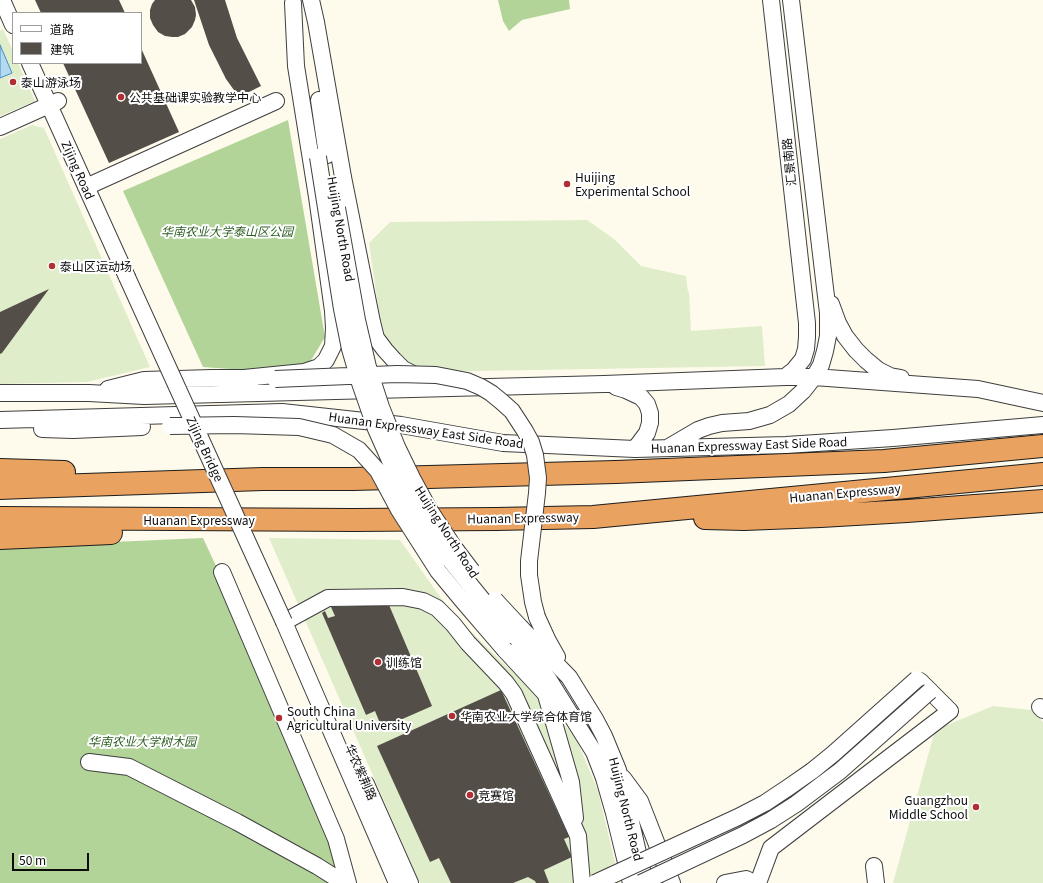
<!DOCTYPE html>
<meta charset="utf-8">
<style>
body{margin:0}
#map{position:relative;width:1043px;height:883px;overflow:hidden;background:#fefbec;font-family:Georgia,"Noto Sans SC",serif}
canvas{display:block}
.legend{position:absolute;left:12px;top:12px;width:130px;height:52px;box-sizing:border-box;background:#fff;border:1px solid #9e9e9e;margin:0;padding:5px 7px;list-style:none;font-size:12px;color:#0c0c0c}
.legend li{display:flex;align-items:center;gap:8px;height:20px}
.legend b{width:20px;border:1px solid #9e9e9e}
.scale{position:absolute;left:12px;top:853px;width:77px;height:18px;box-sizing:border-box;border:2px solid #0c0c0c;border-top:0;padding-left:5px;font-size:12px;line-height:14px;white-space:nowrap;color:#0c0c0c;-webkit-text-stroke:3px #fff;paint-order:stroke}
</style>
<div id="map">
<canvas width="1043" height="883"></canvas>
<ul class="legend">
<li><b style="height:5px;background:#fff"></b>道路</li>
<li><b style="height:11px;background:#544e49"></b>建筑</li>
</ul>
<div class="scale">50 m</div>
</div>
<script>
const context = document.querySelector('canvas').getContext('2d');
context.lineJoin = 'round';
function paint(path, color) { context.fillStyle = color; context.fill(path, 'evenodd'); }
const toPath = rows => new Path2D(rows.map(r => 'M' + r).join(''));
function strokePath(path, color, width, dash) { context.strokeStyle = color; context.lineWidth = width; context.lineCap = dash ? 'butt' : 'round'; context.setLineDash(dash || []); context.stroke(path); }
function label(font, color, halo, rows, align = 'center') {
  context.font = font + ' Georgia,"Noto Sans SC",serif'; context.lineWidth = 4; context.setLineDash([]); context.textBaseline = 'middle'; context.strokeStyle = halo; context.fillStyle = color; for (const [text, x, y, turn = 0] of rows) {
    context.save(); context.translate(x, y); context.rotate((+turn || 0) * Math.PI / 180); context.textAlign = isNaN(turn) ? turn : align; if (halo) context.strokeText(text, 0, 0); context.fillText(text, 0, 0); context.restore();
  }
}
const forest = toPath([
 [498,0,569,0,570,9,522,20,509,31,503,21],
 [288,120,325,337,310,362,284,373,203,367,123,191],
 [203,538,342,836,330,842,337,883,0,883,0,547]
]);
const pitch = toPath([
 [3,29,13,51,13,63,18,63,35,101,0,116,0,31],
 [32,125,44,128,150,367,87,382,0,384,0,139],
 [587,220,614,239,641,266,686,276,688,292,689,292,691,331,762,326,765,366,420,372,395,353,385,337,379,313,369,243,390,222],
 [269,538,400,540,451,612,500,660,541,698,576,738,598,791,620,883,420,883],
 [993,706,1032,710,1043,722,1043,883,893,883,935,730]
]);
const water = toPath([
 [0,45,12,73,0,78,0,45]
]);
const building = toPath([
 [35,0,119,0,125,13,41,13],
 [155,0,191,0,195,7,196,15,195,20,192,27,185,34,178,37,172,37,165,36,158,32,153,25,150,18,150,10,152,4],
 [194,0,225,0,237,38,261,86,239,97,226,79,209,45],
 [141,48,179,132,109,163,63,63,141,63],
 [49,289,2,353,0,354,0,312],
 [389,605,432,706,382,728,375,711,366,715,322,613,325,611,328,618,335,616,331,607],
 [501,690,569,837,564,839,572,857,544,870,549,883,536,883,535,881,528,877,513,883,451,883,439,858,430,862,377,746]
]);
const minor = toPath([
 [2,0,13,25],
 [311,0,316,22,343,177,372,322,376,338,385,350,394,360,403,369,419,377],
 [771,0,807,323,807,337,806,349,803,359,794,370,785,377],
 [30,63,127,277],
 [319,100,327,155],
 [0,127,58,101],
 [86,187,276,101],
 [831,304,838,323,845,336,856,350,866,360,878,370,890,376,901,378],
 [244,378,304,372,319,367,326,360,333,346,334,328,333,311,317,197,296,66,293,3],
 [616,387,626,390,641,397,647,404,650,413,650,423,647,433,635,449],
 [108,389,144,380,212,378,254,378],
 [0,393,89,393,144,396,604,384,785,377,814,377,978,389,1043,403],
 [0,420,282,412,401,425,503,443,635,449,786,445,893,438,1043,425],
 [42,429,73,430,142,427],
 [669,447,698,430,709,426,722,423,749,421,770,415,789,404,803,391,814,377,821,365,825,351,828,336,828,313,825,288,791,0],
 [222,572,336,839,348,883],
 [537,617,548,641,557,657],
 [521,628,569,677,595,719,604,736,618,770,625,796,645,883],
 [511,635,549,680,594,752,604,778,614,813,631,883],
 [505,650,554,703],
 [546,695,571,782,575,818],
 [1040,707,1043,710],
 [89,762,129,767,237,822,317,866,344,883],
 [623,778,640,801,672,883],
 [366,784,410,883],
 [874,866,876,883],
 [397,883,284,622,328,598,403,597,423,601,437,608,453,624,468,643,506,683,514,694,578,836,582,883],
 [725,883,746,879,754,883],
 [758,883,771,848,950,711,920,681]
]);
const highway = toPath([
 [0,470,64,472],
 [0,488,25,487,263,479,353,479,616,472,884,461,1043,446],
 [0,518,353,520,496,519,593,517,1043,474],
 [705,518,744,519,821,516,907,511,1043,501],
 [0,538,111,533]
]);
const minorBridge = toPath([
 [318,157,342,309,350,349,360,383,376,429,392,465,414,507,441,549,511,635],
 [337,208,357,320,368,367,381,407,397,447,412,478,430,511,453,546,472,571],
 [127,277,284,622],
 [275,379,397,374,436,375,467,381,481,387,491,393,502,402,512,411,525,431,531,442,535,455,538,478,537,493,529,561,529,575,533,602,537,617],
 [170,426,234,425,299,427,333,435,359,450,378,471,399,510,438,571,462,600,505,650],
 [495,600,521,628],
 [595,883,738,817,765,803,789,787,812,771,833,754,917,679],
 [641,883,743,835,771,820,796,804,840,771,930,691]
]);
const markers = [
 [13,82,4,"#b12f32"],
 [121,97,4,"#b12f32"],
 [567,184,4,"#b12f32"],
 [52,266,4,"#b12f32"],
 [378,662,4,"#b12f32"],
 [452,716,4,"#b12f32"],
 [279,718,4,"#b12f32"],
 [470,795,4,"#b12f32"],
 [976,807,4,"#b12f32"]
];
const poiNames = [
 ["泰山游泳场",21,82],
 ["公共基础课实验教学中心",129,97],
 ["Huijing",575,177],
 ["Experimental School",575,191],
 ["泰山区运动场",60,266],
 ["训练馆",386,662],
 ["South China",287,711],
 ["Agricultural University",287,725],
 ["华南农业大学综合体育馆",460,716],
 ["竞赛馆",478,795],
 ["Guangzhou",968,800,"right"],
 ["Middle School",968,814,"right"]
];
const streetNames = [
 ["汇景南路",789,162,-96],
 ["Zijing Road",78,170,66],
 ["Huijing North Road",341,229,80],
 ["Huanan Expressway East Side Road",426,430,8],
 ["Huanan Expressway East Side Road",749,445,-2],
 ["Zijing Bridge",205,449,65],
 ["Huanan Expressway",845,493,-5],
 ["Huanan Expressway",523,518,-1],
 ["Huanan Expressway",199,520],
 ["Huijing North Road",447,532,57],
 ["华农紫荆路",361,772,66],
 ["Huijing North Road",626,809,76]
];
const parkNames = [
 ["华南农业大学泰山区公园",227,231],
 ["华南农业大学树木园",142,741]
];
paint(forest, '#b2d499');
paint(pitch, '#e0edca');
paint(water, '#b5d9f1');
strokePath(water, '#428bc2', 1);
paint(building, '#544e49');
strokePath(minor, '#3f3f3f', 18);
strokePath(highway, '#1d1d1d', 24);
strokePath(minor, '#fff', 16);
strokePath(highway, '#e9a25f', 22);
strokePath(minorBridge, '#3f3f3f', 18, []);
strokePath(minorBridge, '#fff', 16);
for (const [x, y, r, color] of markers) { const dot = new Path2D(); dot.arc(x, y, r, 0, 2 * Math.PI); context.fillStyle = color; context.fill(dot); strokePath(dot, '#fff', 1.5); }
label('12px', '#0c0c0c', '#fff', poiNames, 'left');
label('12px', '#0c0c0c', '#fff', streetNames);
label('italic 12px', '#2d5e22', '#fff', parkNames);
</script>
